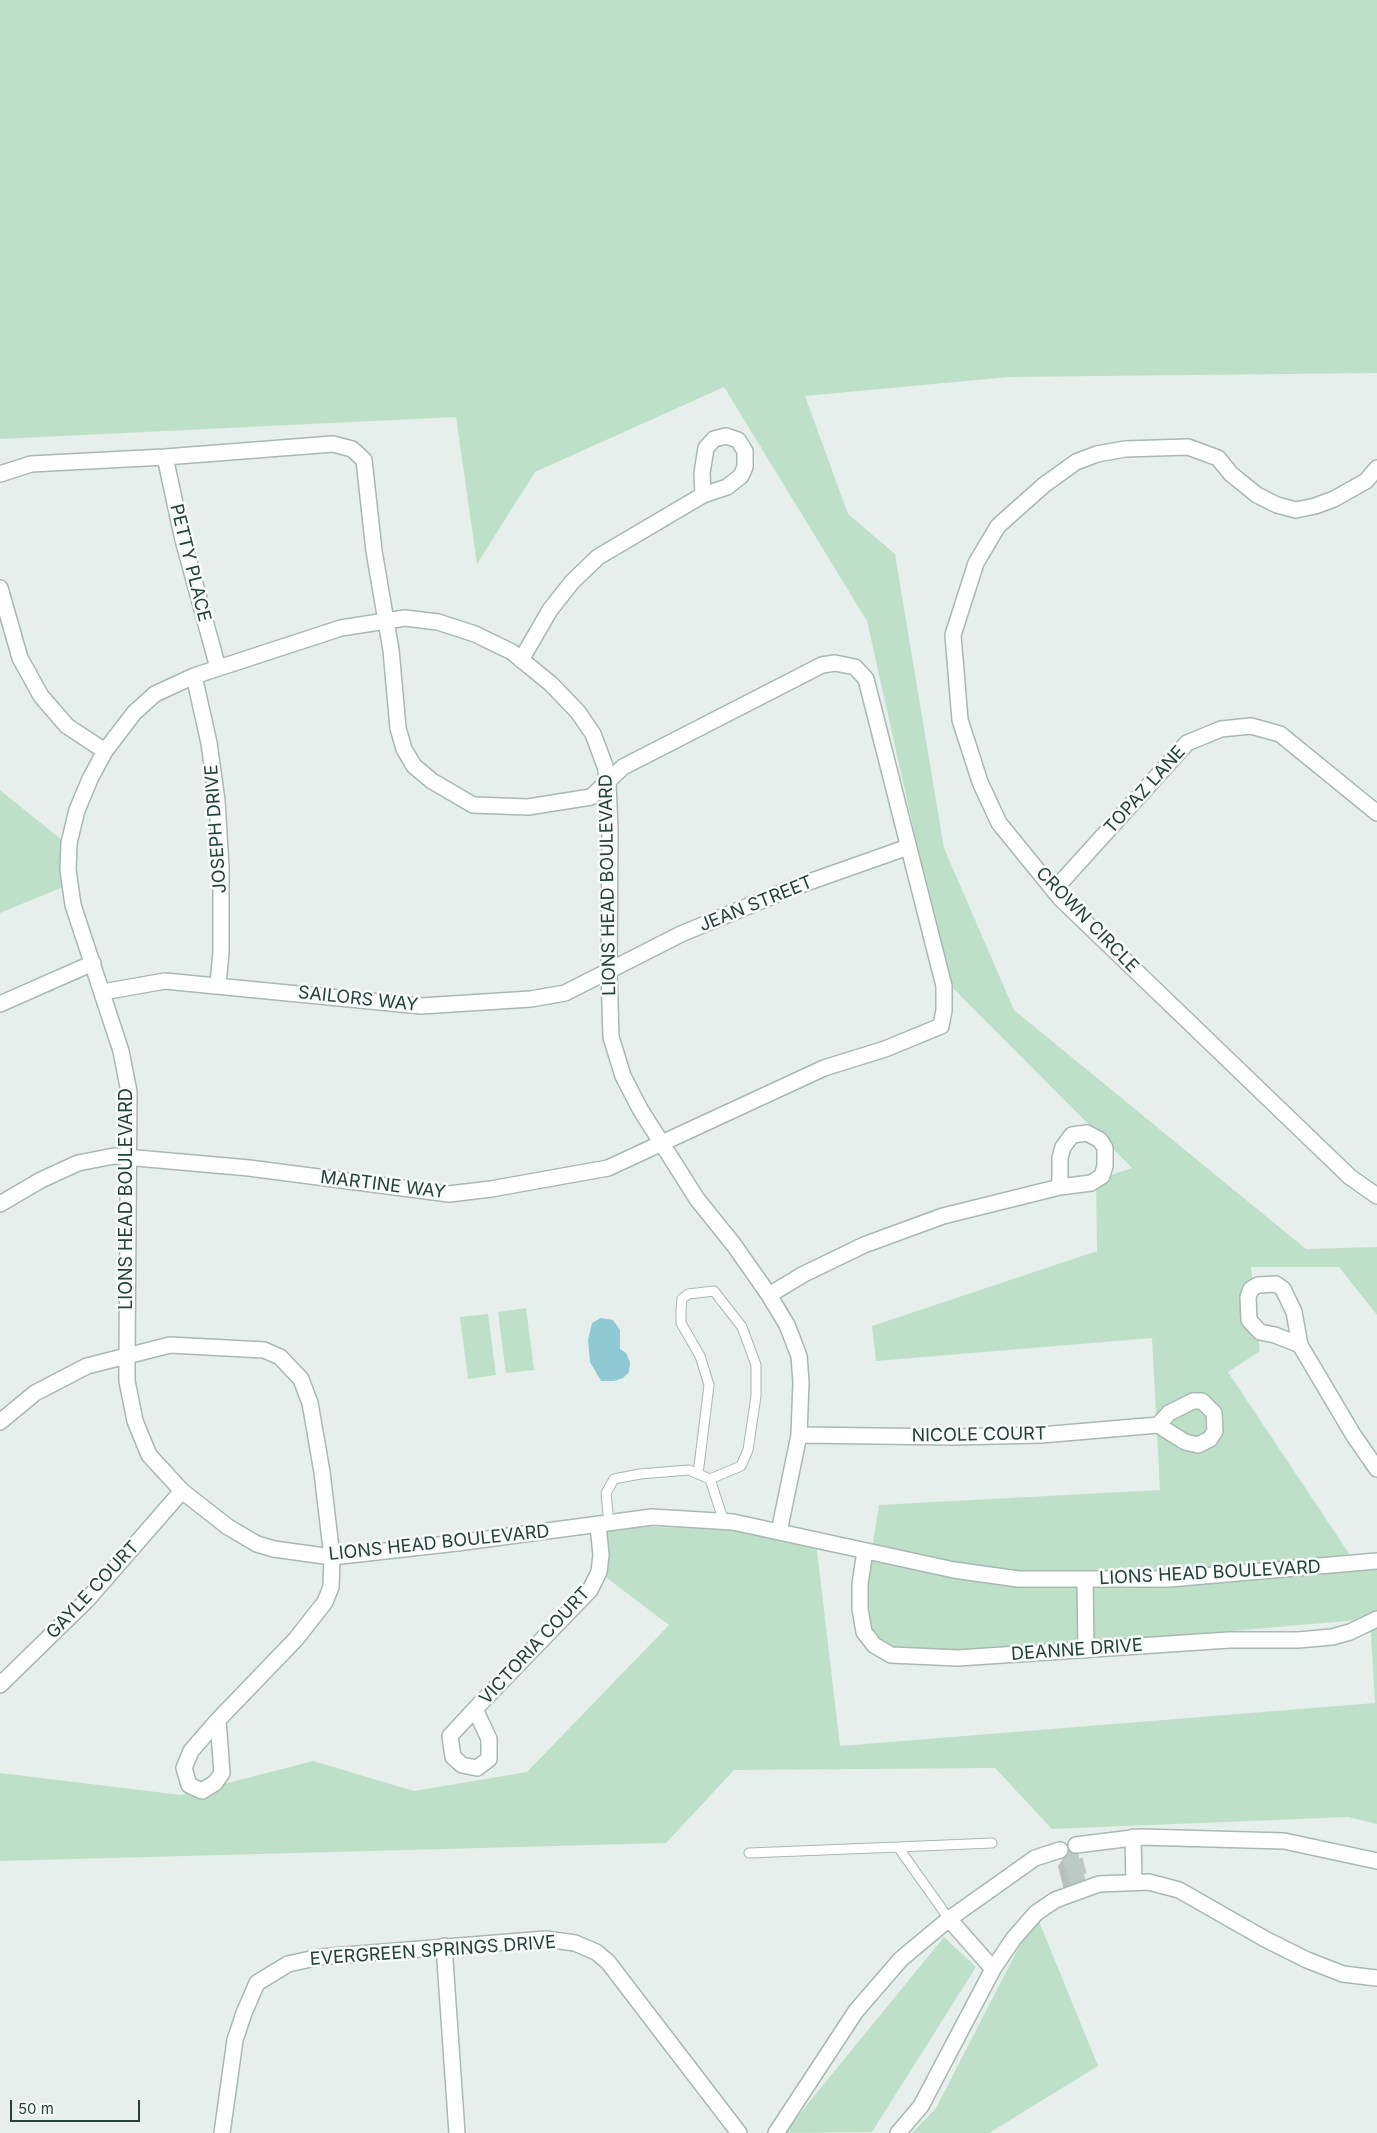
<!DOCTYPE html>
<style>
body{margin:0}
#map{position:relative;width:1377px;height:2133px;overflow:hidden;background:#e6efeb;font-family:Inter,sans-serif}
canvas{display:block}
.scale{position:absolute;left:10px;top:2100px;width:130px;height:22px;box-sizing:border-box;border:2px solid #24423a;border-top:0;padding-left:6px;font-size:15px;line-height:18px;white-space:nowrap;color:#24423a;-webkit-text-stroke:4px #f7fbf9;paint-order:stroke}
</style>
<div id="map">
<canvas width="1377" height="2133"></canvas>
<div class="scale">50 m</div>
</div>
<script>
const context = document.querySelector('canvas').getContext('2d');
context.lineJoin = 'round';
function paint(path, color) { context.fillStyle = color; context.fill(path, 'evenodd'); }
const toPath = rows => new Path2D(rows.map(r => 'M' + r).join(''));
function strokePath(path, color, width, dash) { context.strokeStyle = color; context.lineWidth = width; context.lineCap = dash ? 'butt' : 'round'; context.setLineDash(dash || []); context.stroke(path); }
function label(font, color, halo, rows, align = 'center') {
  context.font = font + ' Inter,sans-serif'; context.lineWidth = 5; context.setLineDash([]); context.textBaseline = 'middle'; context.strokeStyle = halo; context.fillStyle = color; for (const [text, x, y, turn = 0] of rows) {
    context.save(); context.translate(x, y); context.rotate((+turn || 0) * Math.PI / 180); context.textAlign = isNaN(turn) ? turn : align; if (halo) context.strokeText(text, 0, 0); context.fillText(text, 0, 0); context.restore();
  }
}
const green = toPath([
 [0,0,1377,0,1377,373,1009,377,805,396,848,514,895,554,944,848,1014,1010,1306,1249,1377,1247,1377,1315,1339,1267,1251,1267,1260,1351,1228,1372,1356,1564,1377,1560,1377,1824,1348,1817,1052,1829,995,1768,734,1770,666,1843,0,1861,0,1773,181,1795,313,1761,414,1791,527,1772,669,1625,599,1572,601,1525,771,1531,816,1542,840,1746,1375,1703,1370,1619,907,1659,860,1625,879,1505,1160,1490,1152,1338,876,1361,872,1326,1097,1251,1096,1180,1132,1168,948,983,867,621,724,387,535,472,477,564,456,417,0,439],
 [0,790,67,844,68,885,0,913],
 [526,1308,534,1370,506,1373,498,1312],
 [488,1314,496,1375,468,1379,460,1317],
 [1036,1914,1098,2066,989,2133,912,2133,936,2108],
 [944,1937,976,1967,872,2132,784,2133]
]);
const water = toPath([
 [601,1318,613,1320,620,1330,620,1349,626,1353,630,1362,629,1372,623,1378,614,1381,601,1381,590,1362,588,1340,592,1323]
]);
const shadow = toPath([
 [1063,1859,1083,1879,1077,1885,1064,1890,1058,1866]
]);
const building = toPath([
 [1069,1851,1078,1854,1079,1859,1082,1858,1086,1873,1083,1874,1085,1879,1070,1884,1063,1859,1069,1851]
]);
const lane = toPath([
 [698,1474,709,1385,700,1356,681,1323,681,1309,682,1299,688,1294,714,1291,742,1327,756,1365,756,1396,748,1450,741,1466,710,1479],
 [609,1524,606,1493,614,1479,640,1474,689,1470,710,1479,724,1522],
 [898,1847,992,1843],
 [749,1853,898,1847,949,1919]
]);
const street = toPath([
 [726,436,738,440,745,451,745,467,741,476,727,487,703,495,702,473,706,448,714,439,726,436],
 [165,457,183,540,218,668],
 [1377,468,1366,481,1334,499,1315,506,1296,510,1277,505,1257,495,1231,474,1218,458,1188,447,1125,449,1097,454,1076,462,1044,485,998,526,976,563,953,635,960,720,980,782,999,823,1060,898,1350,1177,1377,1196],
 [0,474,31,464,165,457,333,444,352,449,364,460,374,551,391,650,398,728,404,749,414,766,432,781,473,805,528,807,591,797,623,767,822,665,835,663,855,667,866,679,944,986,944,1010,941,1026,885,1049,824,1068,608,1168,491,1189,449,1194,249,1168,114,1156,78,1163,41,1180,0,1204],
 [0,588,20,658,41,696,67,726,105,751],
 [521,660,550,610,572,582,598,557,703,495],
 [194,676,209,743,217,801,221,867,221,952,218,984],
 [1054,890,1187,743,1221,729,1251,726,1280,734,1377,813],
 [103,992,165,981,421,1006,531,999,565,993,681,934,792,888,908,847],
 [0,1004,93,963],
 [1087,1133,1100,1140,1105,1148,1105,1166,1102,1176,1091,1183,1060,1187,1060,1158,1063,1147,1072,1135,1087,1133],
 [1276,1284,1283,1289,1294,1312,1300,1345,1275,1335,1260,1332,1249,1320,1248,1297,1251,1289,1258,1285,1276,1284],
 [769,1295,804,1274,864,1245,943,1216,1060,1187],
 [1300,1345,1354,1436,1377,1469],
 [1193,1401,1202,1401,1214,1413,1215,1431,1210,1439,1198,1445,1185,1442,1158,1425,1169,1413,1193,1401],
 [0,1422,35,1393,87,1366,170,1345,264,1350,280,1357,301,1379,310,1403,322,1472,332,1557,331,1587,325,1602,296,1639,218,1720,191,1751,184,1768,189,1785,202,1791,215,1783,222,1773,218,1720],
 [799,1435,953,1437,1041,1435,1158,1425],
 [779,1532,799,1435,801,1382,799,1356,787,1325,769,1295,734,1245,697,1199,640,1109,623,1076,611,1037,609,972,610,831,608,782,605,766,593,734,578,712,551,684,512,652,475,634,438,622,405,618,341,628,194,676,155,694,134,713,105,751,90,779,77,810,69,843,68,870,73,905,121,1051,129,1092,127,1356,127,1381,135,1421,149,1455,182,1491,228,1527,257,1544,274,1549,332,1557,457,1543,652,1517,733,1522,954,1570,1018,1579,1169,1579,1377,1561],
 [865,1551,860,1584,860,1609,864,1632,874,1645,891,1655,958,1658,1229,1640,1298,1640,1332,1637,1350,1632,1377,1619],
 [1085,1580,1086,1650],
 [0,1685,87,1600,182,1491],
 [475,1709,590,1590,599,1572,601,1555,598,1525],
 [475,1709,489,1739,489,1759,477,1768,462,1765,453,1757,450,1736,475,1709],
 [1133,1837,1134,1882],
 [1076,1845,1140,1837,1284,1841,1377,1861],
 [949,1919,993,1969],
 [444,1946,457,2133],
 [222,2133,235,2040,244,2013,257,1983,288,1964,320,1957,546,1939,575,1943,596,1952,608,1962,739,2133],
 [776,2133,856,2011,901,1959,949,1919,1035,1858,1060,1850],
 [898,2133,921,2106,993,1969,1014,1938,1036,1913,1055,1900,1099,1884,1149,1882,1179,1890,1265,1939,1307,1960,1343,1974,1377,1978]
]);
const streetNames = [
 ["PETTY PLACE",190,563,76],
 ["TOPAZ LANE",1145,790,-48],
 ["JOSEPH DRIVE",216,829,-94],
 ["LIONS HEAD BOULEVARD",608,885,-91],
 ["JEAN STREET",756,904,-22],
 ["CROWN CIRCLE",1087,920,46],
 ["SAILORS WAY",358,999,6],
 ["MARTINE WAY",383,1185,7],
 ["LIONS HEAD BOULEVARD",127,1199,-90],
 ["NICOLE COURT",979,1435,-1],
 ["LIONS HEAD BOULEVARD",439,1543,-6],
 ["LIONS HEAD BOULEVARD",1210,1573,-3],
 ["GAYLE COURT",93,1590,-47],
 ["VICTORIA COURT",535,1646,-47],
 ["DEANNE DRIVE",1077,1650,-4],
 ["EVERGREEN SPRINGS DRIVE",433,1951,-4]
];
paint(green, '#bfe0c8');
paint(water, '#8ec9d4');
paint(shadow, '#0003');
paint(building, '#bbcac4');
strokePath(building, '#b8c9c2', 1);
strokePath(lane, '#a8b8b2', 11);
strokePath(street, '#a8b8b2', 18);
strokePath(lane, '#fff', 9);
strokePath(street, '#fff', 15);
label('18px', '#24423a', '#f7fbf9', streetNames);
</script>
